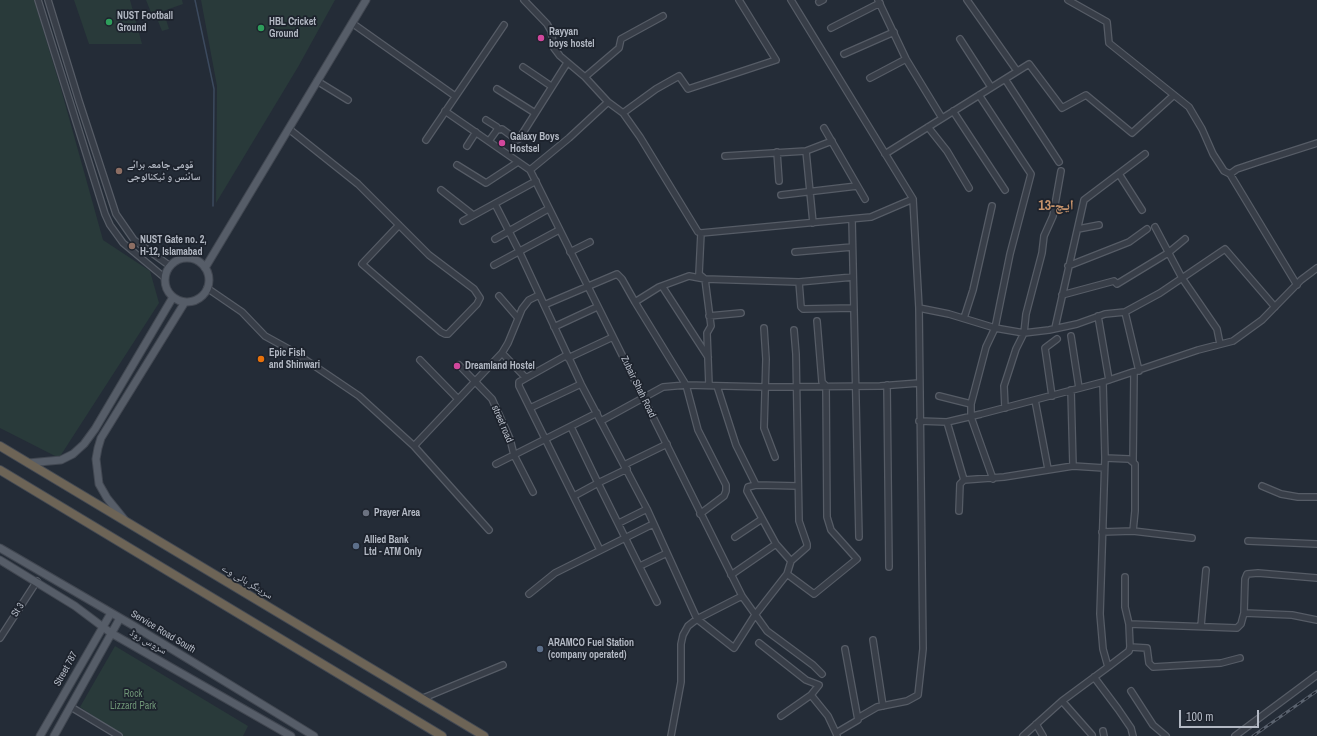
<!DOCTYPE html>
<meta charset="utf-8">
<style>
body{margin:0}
#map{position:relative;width:1317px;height:736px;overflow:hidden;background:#242c37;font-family:"Archivo Narrow",sans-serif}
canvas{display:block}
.scale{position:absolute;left:1179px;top:710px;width:80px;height:18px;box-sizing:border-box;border:2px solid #b3b9c4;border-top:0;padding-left:5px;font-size:12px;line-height:14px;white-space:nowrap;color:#b3b9c4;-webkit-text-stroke:3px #1d232d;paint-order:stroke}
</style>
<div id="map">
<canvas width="1317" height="736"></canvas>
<div class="scale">100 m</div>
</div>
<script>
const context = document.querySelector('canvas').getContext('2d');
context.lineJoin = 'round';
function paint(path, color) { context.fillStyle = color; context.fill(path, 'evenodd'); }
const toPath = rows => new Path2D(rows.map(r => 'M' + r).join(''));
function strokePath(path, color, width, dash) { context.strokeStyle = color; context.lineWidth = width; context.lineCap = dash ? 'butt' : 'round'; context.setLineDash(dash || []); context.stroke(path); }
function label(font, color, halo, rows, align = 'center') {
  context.font = font + ' "Archivo Narrow","Noto Naskh Arabic",sans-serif'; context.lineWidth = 3.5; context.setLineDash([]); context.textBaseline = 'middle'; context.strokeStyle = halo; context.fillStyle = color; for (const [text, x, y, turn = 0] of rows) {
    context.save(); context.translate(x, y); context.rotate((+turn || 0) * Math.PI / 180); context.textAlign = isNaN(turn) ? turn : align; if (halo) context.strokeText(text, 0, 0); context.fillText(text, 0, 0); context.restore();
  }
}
const green = toPath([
 [0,0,34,0,61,89,103,240,150,271,159,303,59,458,0,428],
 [74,0,130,0,142,44,89,44],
 [146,0,182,0,183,4,152,15],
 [201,0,335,0,298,67,216,203,217,86],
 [164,13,169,29,162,31,156,16],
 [115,646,248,726,243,736,123,736,80,707]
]);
const stream = toPath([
 [195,0,214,89,213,206]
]);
const minor = toPath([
 [38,0,105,214,110,225,123,243,165,278],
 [48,0,79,101,116,214,134,240,170,266],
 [524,0,547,24,551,31,554,48,560,56,585,77,608,102,623,113,640,137,698,232,701,233,871,217,913,199],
 [791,0,913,199,919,308,923,649,918,695,907,701,877,707,858,718],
 [878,0,906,59,942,118],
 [967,0,1017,71],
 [1068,0,1107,22,1109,43,1189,107,1202,129,1213,154,1224,171,1230,174,1297,285],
 [819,2,823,0],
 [352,23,455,96],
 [831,28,880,3],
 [960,39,991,87],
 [844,54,894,32],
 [523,67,551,86],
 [585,77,619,48,621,39,663,16],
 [870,78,906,59],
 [1005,79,1059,162],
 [317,81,348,100],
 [497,89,535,113],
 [979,95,1031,174,1010,254,995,328,986,347,971,404,971,417,993,479],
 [445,111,530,170,742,596,767,631,813,665,822,674],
 [953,111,1005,190],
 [623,113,656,89,679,76,688,89,776,60,739,0],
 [486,120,497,127,497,130],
 [928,127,947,151,969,188],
 [824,128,865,199],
 [289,129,358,184,429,255,474,289,480,298,477,304,448,334,445,334,441,332,362,264,399,225],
 [497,130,502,129,517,140,519,139,567,63],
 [426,140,504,25],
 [489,141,497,130],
 [467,146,476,132],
 [806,151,813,223],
 [777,152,779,181],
 [885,154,1029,64,1062,108,1086,95,1132,133,1174,95],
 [725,156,806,151,832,141],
 [457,165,486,183,518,162],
 [530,170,569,138,608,102],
 [1119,174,1142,210],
 [1230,174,1237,169,1258,162,1317,143],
 [441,190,473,215],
 [781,195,857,186],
 [495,204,519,251,581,384,647,509,697,619,734,648,755,615,787,574,791,561,807,547,807,544,799,521,796,354,794,330],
 [852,219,859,537],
 [463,221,536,181],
 [1155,227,1182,278,1217,329,1220,344],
 [1078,229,1099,225],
 [701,233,699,274,705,279,711,326,707,333,709,385],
 [495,239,548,209],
 [570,252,590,242],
 [795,252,852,247],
 [494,265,559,230],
 [1068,266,1129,242,1147,229],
 [799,282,801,307,803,309,853,308],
 [662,286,708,357],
 [207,288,242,312,265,336,294,352,359,396,414,446,489,530],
 [1062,295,1114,281,1117,284,1168,253,1185,239],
 [499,296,518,318],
 [635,302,686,385,698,430,726,485,726,491,724,496,700,514],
 [544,305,617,274,622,279,635,302,659,287,689,276,705,279,799,282,853,277],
 [919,308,949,314,995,328,1024,333,1049,330,1077,324,1105,314,1125,312,1160,293,1225,249,1275,307],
 [1125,312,1139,371],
 [709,316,741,313],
 [1098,316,1109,380],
 [964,318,973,290,992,206],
 [554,327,597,307],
 [764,328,766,359,764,428,775,457],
 [1055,328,1084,200,1145,154],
 [1071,336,1079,388],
 [502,353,526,378,519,382,519,386,600,550],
 [568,358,613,337],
 [420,360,458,399],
 [459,365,492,399,510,439,514,455,533,492],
 [526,378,567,355],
 [887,385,889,567],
 [717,386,736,445,756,485,748,487,747,491,776,544,791,561],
 [1071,390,1073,466],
 [939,396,971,404],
 [1052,396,1045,348,1057,339],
 [1035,400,1048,469],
 [530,408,581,384],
 [1005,408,1004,386,1016,349,1024,333,1026,314,1042,253,1044,236,1053,216,1061,171],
 [601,421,663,387,686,385,766,387,880,386,919,383],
 [919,421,947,422,981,414,1103,382,1198,350,1233,341,1262,320,1301,280,1317,268],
 [947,422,964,480],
 [571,427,598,483,627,469],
 [414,446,502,353,508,343,522,309,529,300,539,295],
 [1133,462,1134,373],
 [496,464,597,413],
 [624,465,667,444],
 [756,485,798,486],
 [1262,486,1281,494,1298,497,1317,497],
 [574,496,598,483,657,602],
 [959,511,960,484,964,480,1004,477,1073,466,1104,468],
 [619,523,647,509],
 [1133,531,1192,538],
 [1102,532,1133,531,1135,511,1135,464,1129,459,1105,458],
 [735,537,762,519],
 [1248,541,1317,544],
 [640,566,667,553],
 [787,574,814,594,857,559,831,530,827,517,826,386,822,382,817,321],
 [731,575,776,544],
 [1125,577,1125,607,1129,624],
 [529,594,555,573,653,524],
 [1244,613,1292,615,1317,620],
 [1201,626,1206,570],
 [0,638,37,581],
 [873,640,883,706],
 [759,643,806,680,819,685,811,695,781,716],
 [1130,647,1147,648,1149,663,1153,667,1221,663,1240,658],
 [1108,667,1129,651,1130,647,1129,624,1237,628,1241,624,1244,613,1245,579,1247,574,1258,573,1317,578],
 [1094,677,1118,709,1131,728,1133,736],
 [1131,691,1153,725,1166,736],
 [811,695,828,716,836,733],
 [421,699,503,665],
 [1062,701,1092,735],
 [71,707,119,736],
 [1036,724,1043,736],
 [1103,731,1104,736],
 [671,736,681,682,681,644,683,635,688,626,697,619,742,596],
 [837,736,836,733,858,720,845,649],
 [1023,736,1062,701,1108,667,1103,649,1100,614,1105,458,1103,382],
 [1235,736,1317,675]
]);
const major = toPath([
 '165 280a22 22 0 1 1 44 0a22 22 0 1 1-44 0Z',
 [205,268,366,0],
 [28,463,61,460,73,454,84,444,95,429,173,297],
 [124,519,107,498,99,484,96,459,98,448,101,438,185,302],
 [0,548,134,626,314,736],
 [0,560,75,606,111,633,291,736],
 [40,736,111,613],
 [54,736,120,618]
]);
const highway = toPath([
 [0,446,484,736],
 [0,470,442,736]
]);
const rail = toPath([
 [1253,736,1317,691]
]);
const markers = [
 [109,22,4,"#2e9e5b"],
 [261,28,4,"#2e9e5b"],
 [541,38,4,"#d1479c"],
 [502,143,4,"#d1479c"],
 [119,171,4,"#8d6e63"],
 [132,246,4,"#8d6e63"],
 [261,359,4,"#e8710a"],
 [457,366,4,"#d1479c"],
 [366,513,4,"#6b7280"],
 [356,546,4,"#5c6f8a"],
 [540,649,4,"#5c6f8a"]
];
const poiNames = [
 ["NUST Football",117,16],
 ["Ground",117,28],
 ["HBL Cricket",269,22],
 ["Ground",269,34],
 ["Rayyan",549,32],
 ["boys hostel",549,44],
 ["Galaxy Boys",510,137],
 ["Hostsel",510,149],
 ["قومی جامعہ برائے",127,165],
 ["سائنس و ٹیکنالوجی",127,177],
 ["NUST Gate no. 2,",140,240],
 ["H-12, Islamabad",140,252],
 ["Epic Fish",269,353],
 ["and Shinwari",269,365],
 ["Dreamland Hostel",465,366],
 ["Prayer Area",374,513],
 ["Allied Bank",364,540],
 ["Ltd - ATM Only",364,552],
 ["ARAMCO Fuel Station",548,643],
 ["(company operated)",548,655]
];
const streetNames = [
 ["Zubair Shah Road",638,387,64],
 ["street road",502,424,67],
 ["سرینگر ہائی وے",247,582,31],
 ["St 3",18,610,-57],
 ["Service Road South",163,632,31],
 ["سروس روڈ",148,642,29],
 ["Street 787",66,669,-61]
];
const parkNames = [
 ["Rock",133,694],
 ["Lizzard Park",133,706]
];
const districtNames = [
 ["ایچ-13",1056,206]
];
paint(green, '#293a3a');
strokePath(stream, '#3c4a5e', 1.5);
strokePath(minor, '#565c66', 8);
strokePath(major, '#414751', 9);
strokePath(highway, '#434953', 10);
strokePath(minor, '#383e48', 5.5);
strokePath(major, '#565d68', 7);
strokePath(highway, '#6d6456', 8);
strokePath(rail, '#5a626e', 3);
strokePath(rail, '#1d232d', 1.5, [4.5]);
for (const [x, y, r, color] of markers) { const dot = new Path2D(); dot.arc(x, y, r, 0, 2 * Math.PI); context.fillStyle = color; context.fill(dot); strokePath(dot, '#1d232d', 1.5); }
label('bold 10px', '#b3b9c4', '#1d232d', poiNames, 'left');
label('10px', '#b3b9c4', '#1d232d', streetNames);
label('10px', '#6d9275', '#1d232d', parkNames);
label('bold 14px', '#c6936b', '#1d232d', districtNames);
</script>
